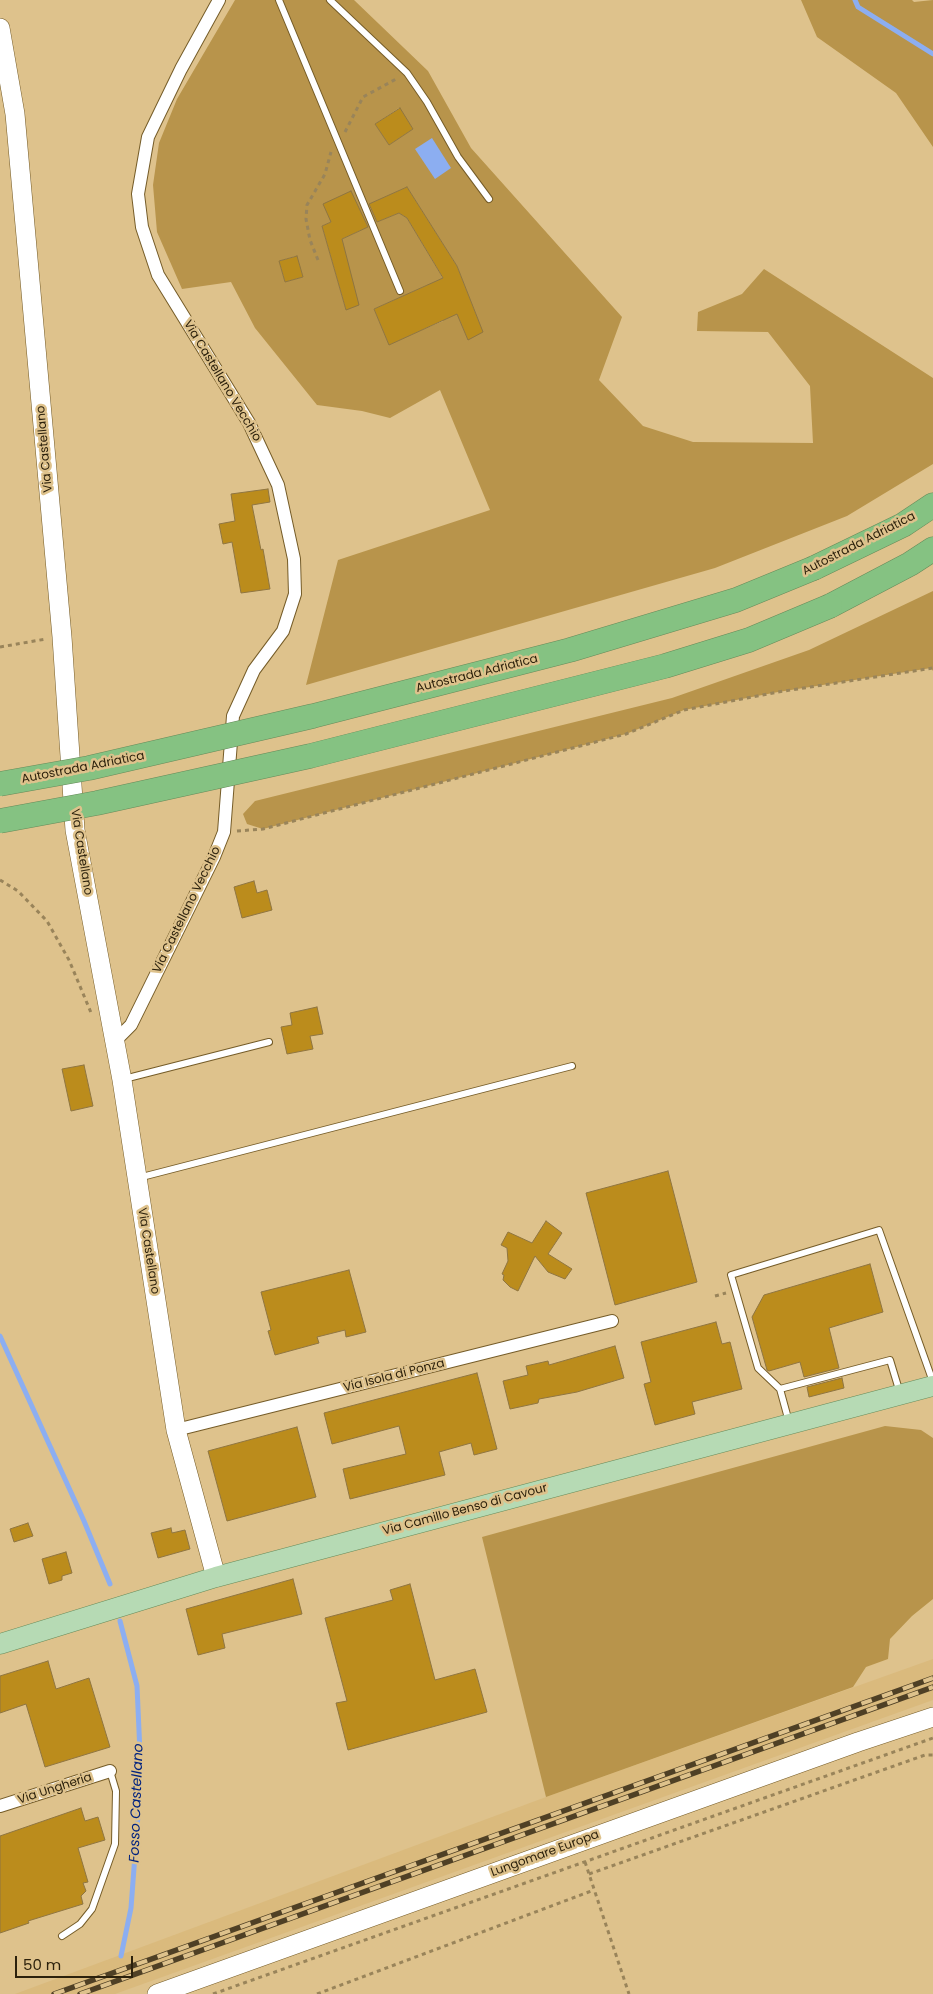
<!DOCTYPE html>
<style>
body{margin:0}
#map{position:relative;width:933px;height:1994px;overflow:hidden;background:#dec28c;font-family:Poppins,sans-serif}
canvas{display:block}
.scale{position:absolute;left:15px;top:1956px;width:118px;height:22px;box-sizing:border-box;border:2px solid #2c210c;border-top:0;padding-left:6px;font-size:15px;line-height:18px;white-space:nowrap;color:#2c210c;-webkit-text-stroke:4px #dec28c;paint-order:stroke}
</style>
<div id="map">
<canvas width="933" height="1994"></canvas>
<div class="scale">50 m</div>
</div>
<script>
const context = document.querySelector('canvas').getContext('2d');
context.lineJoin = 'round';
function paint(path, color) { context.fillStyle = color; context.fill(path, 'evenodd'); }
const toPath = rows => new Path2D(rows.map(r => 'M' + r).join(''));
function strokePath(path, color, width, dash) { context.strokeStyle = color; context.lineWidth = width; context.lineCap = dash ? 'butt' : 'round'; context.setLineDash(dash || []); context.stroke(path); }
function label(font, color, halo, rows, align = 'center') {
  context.font = font + ' Poppins,sans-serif'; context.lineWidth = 5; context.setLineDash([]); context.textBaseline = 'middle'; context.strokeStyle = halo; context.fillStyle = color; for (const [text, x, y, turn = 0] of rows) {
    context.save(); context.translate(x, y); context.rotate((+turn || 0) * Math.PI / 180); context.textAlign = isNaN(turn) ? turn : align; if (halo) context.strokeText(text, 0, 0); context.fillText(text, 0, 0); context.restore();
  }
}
const built = toPath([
 [933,1659,933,1700,115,1994,15,1994,546,1797]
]);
const green = toPath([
 [235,0,354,0,428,71,471,148,622,317,599,380,643,426,693,442,813,443,810,386,768,332,697,331,698,312,742,294,764,269,933,378,933,464,847,516,715,568,306,685,338,560,490,510,440,390,390,418,362,411,317,405,255,328,231,282,182,289,157,232,153,185,159,143,177,99],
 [399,108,413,129,389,145,375,124],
 [407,187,457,266,482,331,468,339,441,275,407,218,399,213,377,222,369,205],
 [359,209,368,227,342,239,346,310,322,226],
 [296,256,303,277,285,282,279,261],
 [428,285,443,321,389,344,374,309],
 [801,0,912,0,914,2,933,0,933,147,896,93,817,37],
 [933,591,933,671,931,668,778,692,684,710,626,734,263,829,247,824,243,814,255,801,672,698,809,650],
 [885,1426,921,1430,933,1438,933,1599,912,1616,890,1639,888,1659,866,1667,853,1687,546,1797,482,1537]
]);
const water = toPath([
 [432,138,451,168,435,179,415,149]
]);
const stream = toPath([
 [855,0,858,7,933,54],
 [0,1336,84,1521,110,1584],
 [120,1621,137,1686,141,1775,131,1908,121,1956]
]);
const building = toPath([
 [400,108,413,129,389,145,375,124,400,108],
 [407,187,457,266,483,332,468,340,457,314,389,345,374,309,443,278,407,218,399,213,377,222,369,204,407,187],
 [351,191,368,227,342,239,359,305,346,310,322,226,331,222,323,204,351,191],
 [297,256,303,277,285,282,279,261,297,256],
 [268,489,270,502,252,505,261,550,263,549,270,589,241,593,232,542,223,544,219,524,235,521,231,494,268,489],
 [254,881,257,893,267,890,272,910,242,918,234,887,254,881],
 [317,1007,323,1034,310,1036,313,1049,287,1054,281,1027,292,1025,290,1013,317,1007],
 [84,1065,93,1106,71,1111,62,1069,84,1065],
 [668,1171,697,1282,615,1305,586,1193,668,1171],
 [546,1221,562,1233,548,1254,572,1269,565,1279,548,1272,535,1256,518,1291,510,1287,503,1280,504,1275,502,1274,508,1261,507,1248,501,1245,508,1232,532,1243,546,1221],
 [870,1264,883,1312,829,1328,839,1368,804,1377,800,1362,769,1371,767,1370,752,1317,764,1295,870,1264],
 [349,1270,366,1332,346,1337,345,1330,317,1337,319,1343,275,1355,268,1331,271,1330,261,1292,349,1270],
 [716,1322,722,1344,730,1342,742,1389,692,1402,695,1414,655,1425,644,1384,651,1382,641,1342,716,1322],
 [615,1346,624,1378,577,1392,539,1399,538,1403,510,1409,503,1381,528,1375,526,1366,548,1361,549,1365,615,1346],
 [477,1373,497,1449,474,1455,471,1443,439,1452,445,1475,350,1499,343,1469,406,1454,399,1426,332,1444,324,1413,477,1373],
 [842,1378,844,1388,809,1397,807,1387,842,1378],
 [297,1427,316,1497,227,1521,208,1451,297,1427],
 [28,1523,33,1536,14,1542,10,1529,28,1523],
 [171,1528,172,1533,185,1530,190,1549,158,1558,151,1533,171,1528],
 [66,1552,72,1573,62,1576,62,1580,49,1584,42,1559,66,1552],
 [293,1579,302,1614,222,1634,225,1648,198,1655,186,1609,293,1579],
 [410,1584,435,1680,475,1669,487,1712,348,1750,336,1703,347,1701,325,1618,393,1600,390,1590,410,1584],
 [48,1661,56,1689,89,1678,110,1747,45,1767,26,1704,0,1713,0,1676,48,1661],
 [81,1808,85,1821,98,1817,105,1840,78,1848,88,1882,83,1883,86,1891,81,1896,83,1904,28,1921,29,1923,0,1933,0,1836,81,1808]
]);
const path = toPath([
 [345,132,363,97,398,78],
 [318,260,310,240,306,219,307,205,325,174,331,152],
 [0,647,46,639],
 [237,831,263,829,626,734,684,710,778,692,933,668],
 [0,880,18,891,47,921,69,960,92,1015],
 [715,1296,726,1293],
 [585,1862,629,1994],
 [589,1874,925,1755,933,1755],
 [213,1994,933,1738],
 [317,1994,594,1890]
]);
const lane = toPath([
 [279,0,400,291],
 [330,0,407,73,427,102,458,157,489,199],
 [124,1079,269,1042],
 [138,1178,572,1066],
 [780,1389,890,1360,900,1393],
 [789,1422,780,1389,758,1368,731,1275,879,1230,933,1382],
 [62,1936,80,1924,92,1909,115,1844,116,1791,110,1771]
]);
const street = toPath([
 [116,1040,131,1025,214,857,224,832,233,716,254,670,283,631,295,594,294,559,278,485,249,423,158,275,142,227,138,194,148,137,181,69,219,0],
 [176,1430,612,1321],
 [0,1806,110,1771]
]);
const secondary = toPath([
 [0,28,15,114,62,637,75,830,122,1080,176,1430,216,1577],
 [157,1994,858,1742,933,1717]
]);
const primary = toPath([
 [0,1644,216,1577,933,1386]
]);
const highway = toPath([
 [814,568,903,525,933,505],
 [830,606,910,564,933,549]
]);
const rail = toPath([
 [54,1994,933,1678],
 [80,1994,933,1687]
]);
const highwayBridge = toPath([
 [0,784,89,768,313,716,570,650,736,600,814,568],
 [0,821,97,803,310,756,665,666,749,640,830,606]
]);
const streetNames = [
 ["Via Castellano Vecchio",222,381,59],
 ["Via Castellano",45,449,-95],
 ["Autostrada Adriatica",859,544,-27],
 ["Autostrada Adriatica",477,674,-14],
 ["Autostrada Adriatica",83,768,-11],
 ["Via Castellano",81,852,81],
 ["Via Castellano Vecchio",187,910,-64],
 ["Via Castellano",148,1251,81],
 ["Via Isola di Ponza",394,1376,-14],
 ["Via Camillo Benso di Cavour",465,1510,-15],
 ["Via Ungheria",55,1789,-18],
 ["Lungomare Europa",545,1854,-20]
];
const waterNames = [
 ["Fosso Castellano",137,1803,-88]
];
paint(built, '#daba7d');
paint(green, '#b8944b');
paint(water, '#8caef1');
strokePath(stream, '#8caef1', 5);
paint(building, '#bb8c1c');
strokePath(building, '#8f7541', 1);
strokePath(lane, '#755c28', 8);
strokePath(street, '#755c28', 14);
strokePath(secondary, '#755c28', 20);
strokePath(primary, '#668a59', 21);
strokePath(highway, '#668a59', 25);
strokePath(path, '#99845a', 3, [4, 4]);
strokePath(lane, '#fff', 6);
strokePath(street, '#fff', 12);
strokePath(secondary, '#fff', 19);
strokePath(primary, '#b6dab4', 20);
strokePath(highway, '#85c282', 24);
strokePath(rail, '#4f4025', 5.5);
strokePath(rail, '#dec28c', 4, [11]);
strokePath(highwayBridge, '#668a59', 25, []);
strokePath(highwayBridge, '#85c282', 24);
label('12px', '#2c210c', '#dec28c', streetNames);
label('italic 14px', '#00227f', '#dec28c', waterNames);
</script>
